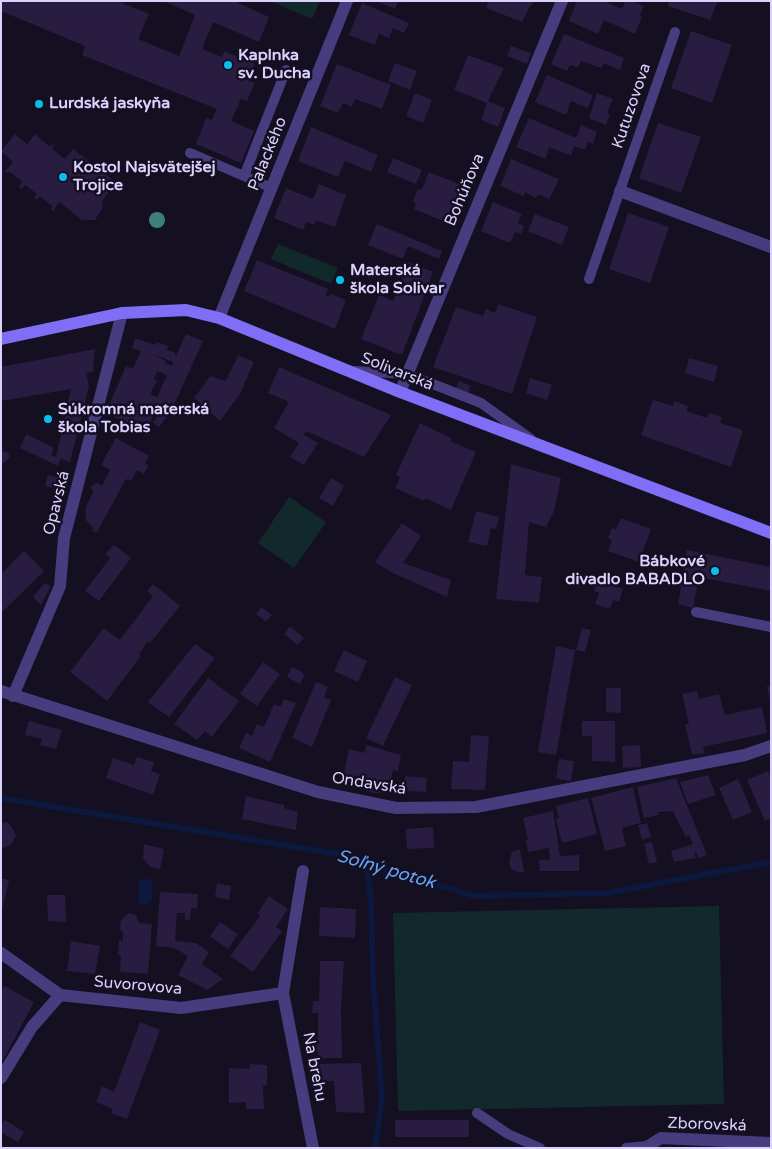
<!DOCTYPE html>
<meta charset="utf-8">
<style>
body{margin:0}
#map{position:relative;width:772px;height:1149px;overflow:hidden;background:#140f21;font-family:"Varela Round",sans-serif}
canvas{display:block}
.frame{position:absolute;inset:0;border:2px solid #dbd1fd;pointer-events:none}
</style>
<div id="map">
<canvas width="772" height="1149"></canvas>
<div class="frame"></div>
</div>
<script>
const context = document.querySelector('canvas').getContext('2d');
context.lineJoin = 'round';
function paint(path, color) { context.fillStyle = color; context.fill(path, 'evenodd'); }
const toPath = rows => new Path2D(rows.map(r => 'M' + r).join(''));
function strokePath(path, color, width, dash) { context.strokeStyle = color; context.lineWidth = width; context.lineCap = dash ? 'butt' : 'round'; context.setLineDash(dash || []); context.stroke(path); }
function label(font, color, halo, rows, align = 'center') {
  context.font = font + ' "Varela Round",sans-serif'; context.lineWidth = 5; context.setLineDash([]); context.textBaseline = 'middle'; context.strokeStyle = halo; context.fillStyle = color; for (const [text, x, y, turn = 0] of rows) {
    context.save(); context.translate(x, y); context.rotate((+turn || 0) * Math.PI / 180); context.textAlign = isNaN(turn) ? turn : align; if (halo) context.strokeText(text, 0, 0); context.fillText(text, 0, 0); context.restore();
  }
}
const green = toPath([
 [270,1,320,1,312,19],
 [278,244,338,268,331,284,271,259],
 [289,497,326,522,294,568,258,543],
 [719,906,724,1104,398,1111,393,913]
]);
const water = toPath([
 [143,878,149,879,153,883,152,901,147,904,138,904,139,882]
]);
const stream = toPath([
 [1,798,338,854,474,896,607,893,771,862],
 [366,864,371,898,373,978,382,1098,375,1148]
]);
const building = toPath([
 [1,1,98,1,103,3,104,1,118,1,149,14,138,39,179,56,195,15,163,1,234,1,269,17,259,42,213,22,202,49,222,57,224,51,255,64,248,80,255,83,247,101,241,99,231,121,254,131,241,163,196,144,206,118,212,120,217,109,82,55,85,46,1,11],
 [376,1,403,1,402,3,398,2,395,9],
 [489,1,533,1,534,2,529,8,522,22,486,8],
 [577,1,604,1,622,9,625,1,631,1,644,6,640,16,642,17,635,34,604,20,598,34,569,21],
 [669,1,718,1,710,20,668,6],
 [362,3,409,23,404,33,393,28,389,38,379,34,375,45,349,35],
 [691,31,732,45,712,103,671,88],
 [564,34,624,58,620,70,604,63,601,68,581,61,578,68,570,65,567,71,551,64],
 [511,46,531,53,527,64,507,56],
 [468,55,504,68,488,101,505,108,498,127,481,120,487,103,454,90],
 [395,63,417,71,410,90,388,81],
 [337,64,391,85,382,109,355,99,352,107,343,103,338,113,320,106],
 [547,75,593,95,588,108,571,101,566,115,535,102],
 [415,93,432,100,423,123,406,116],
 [597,93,613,99,607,113,610,114,606,125,589,118],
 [529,118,576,138,581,125,597,132,593,144,588,142,585,150,574,146,571,156,549,147,546,159,516,147],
 [658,123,701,137,681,193,639,178],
 [311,127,378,155,371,172,345,161,338,177,298,161],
 [15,134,27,144,35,134,50,147,52,144,54,146,52,149,65,159,73,149,116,182,103,200,102,209,95,220,82,220,59,202,53,211,51,209,52,206,40,196,37,200,34,198,37,194,25,185,21,189,19,186,23,182,10,172,5,172,13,162,1,151],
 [393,158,422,170,416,184,387,172],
 [511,159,559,179,549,199,538,194,536,198,525,192,524,196,500,186],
 [429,172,464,186,448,223,414,209,416,204,413,201,417,190,422,189],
 [319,184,346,195,335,227,316,220,314,225,306,222,303,230,274,218,286,188,313,199],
 [493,202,522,214,518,223,524,226,521,234,515,232,510,243,481,231],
 [628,213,669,227,650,283,609,269],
 [535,214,569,227,562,245,528,231],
 [377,224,442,251,439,259,408,246,403,259,368,245],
 [257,260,328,289,326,296,329,297,331,294,346,300,335,329,244,291],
 [409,262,433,272,402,355,361,339,379,295,393,301],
 [498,304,537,317,512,394,433,367,456,307,483,316,486,309,495,313],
 [186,334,203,341,174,405,171,403,166,413,169,414,159,427,153,423,157,417,154,415,144,434,106,412,126,366,133,369,141,351,132,348,135,338,155,345,156,342,168,346,167,350,174,352,176,356],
 [152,354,173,362,172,366,165,363,166,361],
 [157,371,167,375,157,397,150,394,157,381,154,379],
 [95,349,93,372,86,373,89,386,70,462,61,459,58,466,20,448,26,434,54,448,51,455,56,457,71,389,1,401,1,367],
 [238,355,254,362,240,394,220,421,194,398,210,376,226,381],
 [689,358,718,366,714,382,685,373],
 [279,367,391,415,364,457,306,431,304,435,318,443,304,465,290,457,299,443,274,428,289,402,268,393],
 [530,378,552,385,547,400,526,393],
 [459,381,471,386,468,393,456,388],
 [653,400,673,406,674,401,688,406,686,411,707,418,709,413,722,417,720,423,743,430,731,467,641,435],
 [420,423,451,438,450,441,476,452,451,510,425,498,424,501,395,488,400,477,396,475],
 [116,438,149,456,145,464,149,465,144,474,137,470,131,481,126,479,97,532,92,531,93,527,86,520,85,510,93,492,91,486,97,483,102,486,110,470,101,465],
 [1,451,8,452,10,457,4,463,1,463],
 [511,464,561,478,554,511,546,527,529,522,525,575,542,577,539,603,496,599],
 [48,475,66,479,63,491,45,486],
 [331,478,344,486,333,506,319,498],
 [476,511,499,517,496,529,491,528,487,546,468,542],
 [621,518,651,529,639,562,608,551,612,540,608,538,612,528,616,529],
 [402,523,421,536,403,563,451,580,447,597,393,573,375,562],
 [114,545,131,558,99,601,85,591,110,558,105,554],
 [687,550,771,567,771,591,699,577,693,608,678,604],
 [24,551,44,571,1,613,1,574],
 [598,581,623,589,619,602,613,600,610,609,595,604,599,593,594,591],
 [44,583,51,586,41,605,33,597],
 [153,584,180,606,150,643,148,641,139,654,141,656,107,701,70,672,104,628,120,640,153,596,147,591],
 [261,607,272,615,266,622,256,614],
 [290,626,304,638,298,645,284,634],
 [582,628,591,630,585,652,576,650],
 [195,644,215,658,169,717,148,702],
 [556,646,575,650,556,755,538,752],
 [344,650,367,661,358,682,334,671],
 [263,662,280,674,257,706,240,694],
 [292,667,305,674,300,684,287,677],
 [395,677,412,685,383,746,366,738],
 [208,678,239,701,212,737,205,731,197,740,174,724],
 [316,682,328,687,324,697,331,700,312,747,292,738],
 [771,685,771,701,770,701,767,686],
 [606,688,621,688,621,713,606,712],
 [697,691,699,699,719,694,725,715,762,707,767,733,703,747,705,753,692,755,685,724,689,724,682,694],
 [284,699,296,703,270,762,239,748,246,733,252,736,257,724,264,727,274,704,281,707],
 [29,721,62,730,56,749,40,745,42,739,25,735],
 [582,721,615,721,615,762,592,761,592,736,582,736],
 [471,735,489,736,485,790,451,789,453,761,469,762],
 [366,745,401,755,398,771,393,770,387,792,374,793,342,783,349,749,364,753],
 [640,745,641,767,623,768,622,746],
 [137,757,154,762,151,771,160,774,153,795,106,778,113,758,134,765],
 [559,759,574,761,571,781,556,779],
 [768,771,771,778,771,818,765,821,747,780],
 [708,775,716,795,688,804,680,782],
 [405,776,427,778,426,792,404,791],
 [676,778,707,855,699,858,696,852,694,853,696,858,674,862,671,851,693,844,689,835,686,837,673,811,658,812,659,815,644,818,637,787],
 [738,779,752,812,733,820,719,788],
 [633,787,641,823,622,828,626,846,605,851,591,798],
 [246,796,284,805,284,808,298,812,296,830,242,819],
 [588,798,597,834,562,843,556,819,559,818,556,806],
 [553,811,560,856,579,855,579,871,540,871,539,860,550,860,549,848,528,852,526,840,528,840,523,818],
 [8,822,16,835,12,844,1,849,1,823],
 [647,823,651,837,642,840,638,825],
 [433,827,434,848,407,849,406,829],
 [652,842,657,862,649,864,644,844],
 [144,844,164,849,160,869,150,867,143,858],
 [520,849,524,872,518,872,511,869,509,862,512,852],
 [1,878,9,880,2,910,1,910],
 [217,883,231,886,229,900,215,897],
 [160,892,198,894,197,909,191,908,190,920,185,920,185,913,177,913,175,941,196,943,209,952,202,964,223,979,207,990,178,975,188,956,174,948,156,946],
 [47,895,65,895,66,922,48,921],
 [269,896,288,909,276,927,282,931,253,972,230,956,260,916,257,914],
 [320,907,356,909,355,938,319,936],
 [129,913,136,915,139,923,152,924,148,974,120,972,121,955,118,955,119,940,123,941,123,933,120,929,121,920],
 [220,922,238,934,228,949,210,936],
 [71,941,100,946,95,974,67,971],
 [320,961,344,961,341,1008,342,1058,318,1058,318,1052,311,1052,311,1042,318,1042,318,1013,312,1013,313,1001,319,1001],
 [4,986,34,1002,1,1064,1,992],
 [140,1022,160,1030,127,1119,111,1113,113,1109,96,1102,102,1086,114,1092],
 [361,1063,365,1113,336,1112,334,1081,317,1081,315,1064],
 [250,1064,267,1065,267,1085,263,1086,264,1109,246,1109,246,1102,229,1103,229,1068,250,1069],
 [5,1120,24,1132,18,1142,1,1132,1,1125],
 [395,1120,469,1120,469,1137,395,1137]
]);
const lane = toPath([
 [190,153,272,188],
 [244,176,286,70],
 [589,279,675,32],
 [355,371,406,374,443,388,481,403,531,439],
 [696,612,771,627],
 [477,1113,508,1134,540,1148],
 [626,1148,647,1146]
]);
const street = toPath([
 [620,191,771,247],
 [219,318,347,1],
 [400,392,562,1],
 [1,691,318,792,396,808,476,807,745,755,771,746],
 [13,696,60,586,64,538,122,313],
 [303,871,283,993,313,1148],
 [1,953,60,995,181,1008,283,993],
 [1,1078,32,1027,60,995],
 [645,1148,661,1138,771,1143]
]);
const secondary = toPath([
 [1,339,122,313,186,310,219,318,400,392,771,533]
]);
const trees = [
 [157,220]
];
const markers = [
 [228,65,5,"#0dbdee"],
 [39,104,5,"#0dbdee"],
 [63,177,5,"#0dbdee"],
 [340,280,5,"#0dbdee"],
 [48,419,5,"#0dbdee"],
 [715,571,5,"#0dbdee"]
];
const poiNames = [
 ["Kaplnka",238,56],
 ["sv. Ducha",238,74],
 ["Lurdská jaskyňa",49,104],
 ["Kostol Najsvätejšej",73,168],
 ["Trojice",73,186],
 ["Materská",350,271],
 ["škola Solivar",350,289],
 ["Súkromná materská",58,410],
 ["škola Tobias",58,428],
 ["Bábkové",705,562,"right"],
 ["divadlo BABADLO",705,580,"right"]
];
const streetNames = [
 ["Kutuzovova",632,106,-71],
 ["Palackého",268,154,-68],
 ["Bohúňova",465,190,-67],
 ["Solivarská",397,372,22],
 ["Opavská",57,503,-76],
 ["Ondavská",369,784,9],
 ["Suvorovova",138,986,5],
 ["Na brehu",314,1067,79],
 ["Zborovská",707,1125,2]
];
const waterNames = [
 ["Soľný potok",386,870,16]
];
paint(green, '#12292b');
paint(water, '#0c183d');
strokePath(stream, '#0c183d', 6);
paint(building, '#281c41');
strokePath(lane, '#463c7e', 10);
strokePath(street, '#463c7e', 12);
strokePath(secondary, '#816ef7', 12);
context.fillStyle = '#3e7e7d';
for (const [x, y] of trees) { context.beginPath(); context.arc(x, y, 8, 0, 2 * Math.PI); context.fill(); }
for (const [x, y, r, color] of markers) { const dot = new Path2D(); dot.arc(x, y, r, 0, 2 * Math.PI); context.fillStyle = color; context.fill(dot); strokePath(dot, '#140f21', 2); }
label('bold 16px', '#dbd1fd', '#140f21', poiNames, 'left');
label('16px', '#dbd1fd', '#140f21', streetNames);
label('italic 18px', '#65a2f7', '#140f21', waterNames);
</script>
